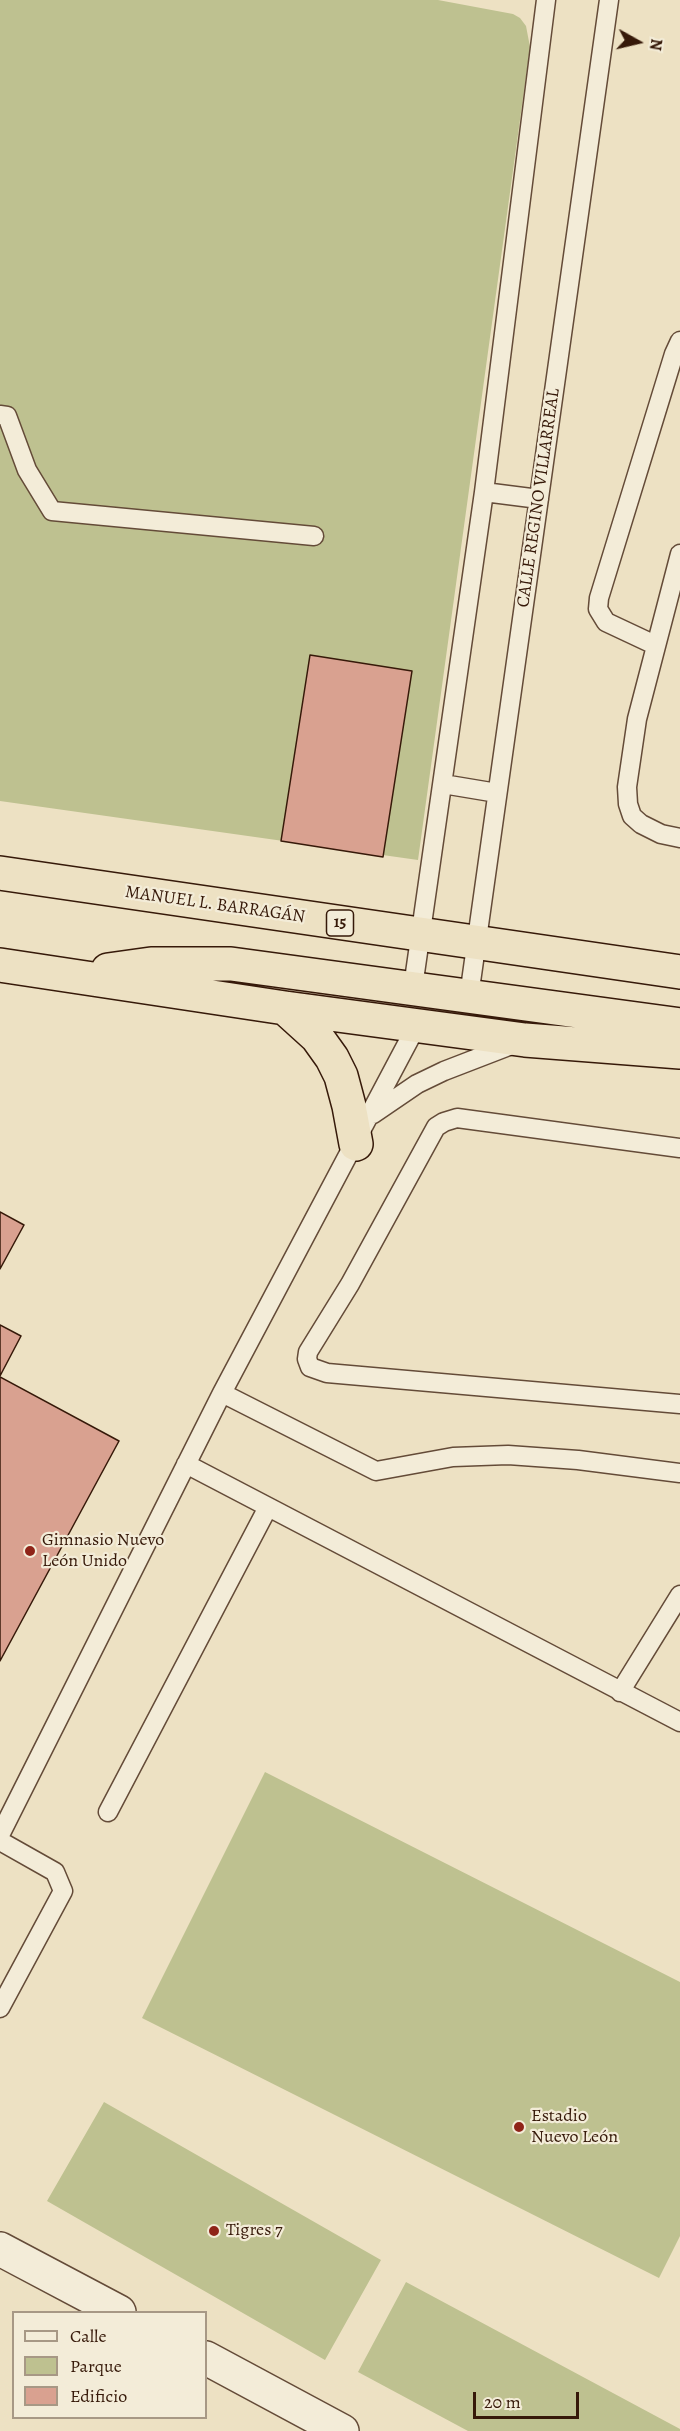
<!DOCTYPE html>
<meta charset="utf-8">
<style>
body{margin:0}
#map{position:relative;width:680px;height:2431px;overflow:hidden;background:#ede1c3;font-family:Alegreya,serif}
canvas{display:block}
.legend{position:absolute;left:12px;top:2311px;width:195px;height:108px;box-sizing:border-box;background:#f3ecd8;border:2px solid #a79885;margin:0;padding:8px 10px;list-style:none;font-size:18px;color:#361909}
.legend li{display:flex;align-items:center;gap:12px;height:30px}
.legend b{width:30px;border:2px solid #a79885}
.north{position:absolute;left:608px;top:12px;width:60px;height:60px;-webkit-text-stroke:4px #f3ecd8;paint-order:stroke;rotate:98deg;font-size:16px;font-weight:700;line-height:24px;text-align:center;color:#361909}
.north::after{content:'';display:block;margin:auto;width:21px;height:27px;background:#361909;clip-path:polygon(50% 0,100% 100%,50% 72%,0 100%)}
.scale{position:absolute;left:473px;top:2392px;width:106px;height:27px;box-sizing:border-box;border:3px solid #361909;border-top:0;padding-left:8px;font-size:18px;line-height:21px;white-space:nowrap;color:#361909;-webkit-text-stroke:4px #f3ecd8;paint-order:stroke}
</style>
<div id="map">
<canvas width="680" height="2431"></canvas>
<ul class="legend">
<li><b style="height:8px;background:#f3ecd8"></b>Calle</li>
<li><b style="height:16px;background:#bec190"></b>Parque</li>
<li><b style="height:16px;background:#d9a190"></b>Edificio</li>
</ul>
<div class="north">N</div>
<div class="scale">20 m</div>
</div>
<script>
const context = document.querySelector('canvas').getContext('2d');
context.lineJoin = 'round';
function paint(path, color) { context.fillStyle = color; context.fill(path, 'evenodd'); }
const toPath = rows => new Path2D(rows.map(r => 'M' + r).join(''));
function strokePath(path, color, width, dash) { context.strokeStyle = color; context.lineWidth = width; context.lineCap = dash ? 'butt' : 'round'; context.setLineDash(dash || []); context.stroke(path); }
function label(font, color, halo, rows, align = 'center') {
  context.font = font + ' Alegreya,serif'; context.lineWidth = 4.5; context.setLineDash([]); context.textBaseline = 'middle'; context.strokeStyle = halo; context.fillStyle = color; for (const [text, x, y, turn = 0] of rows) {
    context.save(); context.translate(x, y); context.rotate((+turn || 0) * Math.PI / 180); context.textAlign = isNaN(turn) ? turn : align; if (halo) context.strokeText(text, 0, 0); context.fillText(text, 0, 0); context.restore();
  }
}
const green = toPath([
 [0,0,438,0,513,14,520,18,526,26,530,47,418,860,0,801],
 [265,1772,680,1982,680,2236,659,2278,142,2018],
 [104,2102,381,2260,325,2360,47,2201],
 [406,2282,680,2429,680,2431,468,2431,358,2372]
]);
const building = toPath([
 [310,655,412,671,383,857,281,841,310,655],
 [0,1212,24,1225,0,1269,0,1212],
 [0,1325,21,1336,0,1376,0,1325],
 [0,1377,119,1441,0,1661,0,1377]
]);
const service = toPath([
 [0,415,7,416,27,470,52,511,314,536],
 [484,492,539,499],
 [680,554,637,719,627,787,628,804,632,816,641,824,661,834,680,838],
 [655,645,606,622,598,609,599,598,674,354,680,341],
 [443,784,497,793],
 [413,987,484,492,546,0],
 [469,996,609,0],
 [373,1114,417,1084,444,1071,514,1044],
 [680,1148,457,1118,444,1122,436,1127,350,1284,308,1352,307,1359,310,1367,327,1373,680,1404],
 [222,1393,376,1471,453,1457,508,1455,578,1460,680,1473],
 [186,1464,680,1722],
 [620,1692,680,1595],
 [108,1812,267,1509],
 [0,1835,222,1393,417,1025],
 [0,1841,55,1872,63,1891,0,2008]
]);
const minor = toPath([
 [0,2249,119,2312],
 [206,2358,342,2431]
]);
const trunk = toPath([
 [0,873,680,972],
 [0,965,285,1008,525,1040,680,1052],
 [108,970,151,964,231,964,680,1025],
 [285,1008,317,1037,332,1058,341,1076,349,1106,356,1144]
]);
const markers = [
 [30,1551,6,"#8f2418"],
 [519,2127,6,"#8f2418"],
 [214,2231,6,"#8f2418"]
];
const shields = [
 [340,923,27]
];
const shieldNames = [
 ["15",340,923]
];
const streetNames = [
 ["CALLE REGINO VILLARREAL",539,498,-82],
 ["MANUEL L. BARRAGÁN",215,905,8]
];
const poiNames = [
 ["Gimnasio Nuevo",42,1541],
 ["León Unido",42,1562],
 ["Estadio",531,2117],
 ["Nuevo León",531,2138],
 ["Tigres 7",226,2231]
];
paint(green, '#bec190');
paint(building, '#d9a190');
strokePath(building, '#361909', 1.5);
strokePath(service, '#644b38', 21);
strokePath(minor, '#644b38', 36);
strokePath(trunk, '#361909', 36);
strokePath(service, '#f3ecd8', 18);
strokePath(minor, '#f3ecd8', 33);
strokePath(trunk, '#ede1c3', 33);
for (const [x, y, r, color] of markers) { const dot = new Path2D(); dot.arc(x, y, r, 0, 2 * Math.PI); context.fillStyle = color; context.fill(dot); strokePath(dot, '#f3ecd8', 2); }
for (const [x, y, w] of shields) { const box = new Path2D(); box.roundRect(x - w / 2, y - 13, w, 26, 4.5); context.fillStyle = '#f3ecd8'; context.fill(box); strokePath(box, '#361909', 1.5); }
label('bold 16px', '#361909', null, shieldNames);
label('18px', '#361909', '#f3ecd8', streetNames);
label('18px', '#361909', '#f3ecd8', poiNames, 'left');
</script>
